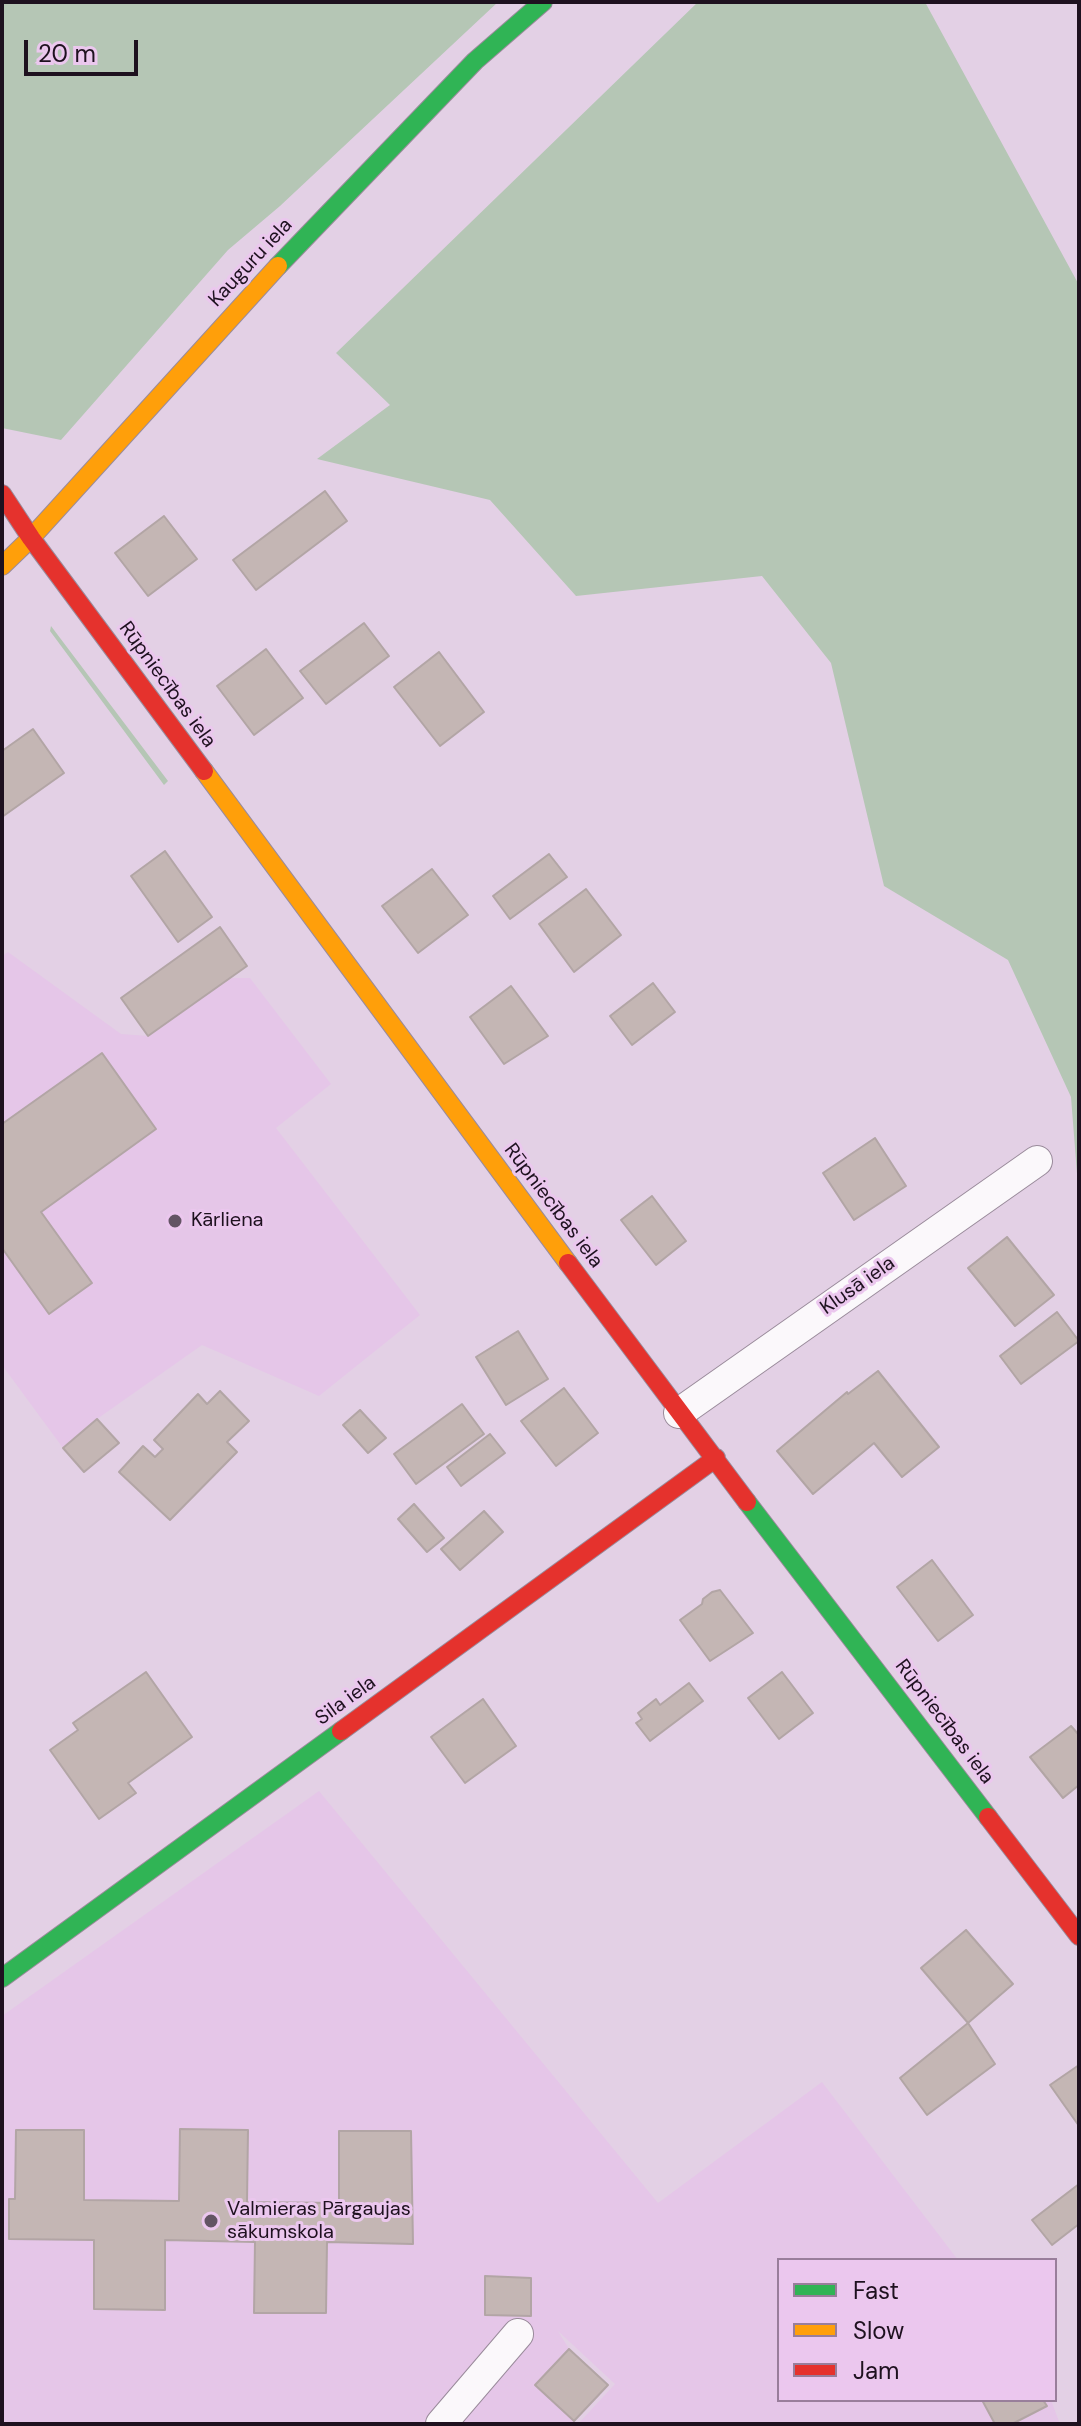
<!DOCTYPE html>
<meta charset="utf-8">
<style>
body{margin:0}
#map{position:relative;width:1081px;height:2426px;overflow:hidden;background:#e3d0e5;font-family:"DM Sans",sans-serif}
canvas{display:block}
.frame{position:absolute;inset:0;border:4px solid #1e111f;pointer-events:none}
.legend{position:absolute;left:777px;top:2258px;width:280px;height:144px;box-sizing:border-box;background:#ebc7ee;border:2px solid #997e9b;margin:0;padding:10px 14px;list-style:none;font-size:24px;color:#1e111f}
.legend li{display:flex;align-items:center;gap:16px;height:40px}
.legend b{width:40px;border:2px solid #997e9b}
.scale{position:absolute;left:24px;top:40px;width:114px;height:36px;box-sizing:border-box;border:4px solid #1e111f;border-top:0;padding-left:10px;font-size:24px;line-height:28px;white-space:nowrap;color:#1e111f;-webkit-text-stroke:6px #ebc7ee;paint-order:stroke}
</style>
<div id="map">
<canvas width="1081" height="2426"></canvas>
<div class="frame"></div>
<ul class="legend">
<li><b style="height:10px;background:#30b455"></b>Fast</li>
<li><b style="height:10px;background:#ff9f0a"></b>Slow</li>
<li><b style="height:10px;background:#e5322d"></b>Jam</li>
</ul>
<div class="scale">20 m</div>
</div>
<script>
const context = document.querySelector('canvas').getContext('2d');
context.lineJoin = 'round';
function paint(path, color) { context.fillStyle = color; context.fill(path, 'evenodd'); }
const toPath = rows => new Path2D(rows.map(r => 'M' + r).join(''));
function strokePath(path, color, width, dash) { context.strokeStyle = color; context.lineWidth = width; context.lineCap = dash ? 'butt' : 'round'; context.setLineDash(dash || []); context.stroke(path); }
function label(font, color, halo, rows, align = 'center') {
  context.font = font + ' "DM Sans",sans-serif'; context.lineWidth = 6; context.setLineDash([]); context.textBaseline = 'middle'; context.strokeStyle = halo; context.fillStyle = color; for (const [text, x, y, turn = 0] of rows) {
    context.save(); context.translate(x, y); context.rotate((+turn || 0) * Math.PI / 180); context.textAlign = isNaN(turn) ? turn : align; if (halo) context.strokeText(text, 0, 0); context.fillText(text, 0, 0); context.restore();
  }
}
const built = toPath([
 [8,952,121,1034,148,1036,229,978,250,978,331,1084,276,1128,420,1315,319,1396,202,1345,97,1419,63,1448,2,1365,2,956],
 [319,1791,658,2203,822,2082,958,2260,779,2260,779,2400,1051,2400,1060,2424,578,2424,615,2384,558,2331,569,2349,608,2385,571,2424,2,2424,2,2016]
]);
const green = toPath([
 [2,2,498,2,280,206,228,250,61,440,2,428],
 [698,2,925,2,1079,285,1079,1199,1071,1097,1008,960,884,886,831,663,762,576,576,596,490,500,317,459,390,405,336,353],
 [51,626,168,781,164,785,50,631]
]);
const building = toPath([
 [325,491,347,521,256,590,233,560,325,491],
 [164,516,197,559,148,596,115,553,164,516],
 [364,623,389,656,326,704,300,671,364,623],
 [266,649,303,698,254,735,217,686,266,649],
 [439,652,484,712,440,746,394,687,439,652],
 [33,729,64,773,2,817,2,751,33,729],
 [165,851,212,917,178,942,131,876,165,851],
 [549,854,567,877,510,919,493,896,549,854],
 [432,869,468,915,418,953,382,906,432,869],
 [586,889,621,935,574,972,539,924,586,889],
 [220,927,247,966,148,1036,121,998,220,927],
 [653,983,675,1012,632,1045,610,1016,653,983],
 [511,986,548,1036,504,1064,470,1017,511,986],
 [102,1053,156,1129,41,1212,92,1283,49,1314,2,1248,2,1124,102,1053],
 [875,1138,906,1186,854,1220,823,1173,875,1138],
 [652,1196,686,1241,656,1265,621,1220,652,1196],
 [1007,1237,1054,1295,1015,1326,968,1268,1007,1237],
 [1057,1312,1079,1341,1021,1384,1000,1356,1057,1312],
 [518,1331,548,1379,506,1405,476,1357,518,1331],
 [878,1371,939,1447,902,1477,874,1443,813,1494,777,1451,847,1392,848,1394,878,1371],
 [564,1388,598,1433,556,1466,521,1421,564,1388],
 [220,1391,249,1421,227,1442,237,1452,170,1520,119,1472,143,1446,155,1457,163,1449,154,1440,198,1394,207,1404,220,1391],
 [462,1404,484,1434,416,1484,394,1454,462,1404],
 [360,1410,386,1438,368,1453,343,1425,360,1410],
 [97,1419,119,1443,84,1472,63,1448,97,1419],
 [490,1434,505,1453,461,1486,447,1467,490,1434],
 [414,1504,444,1538,427,1552,398,1519,414,1504],
 [484,1511,503,1532,460,1570,441,1549,484,1511],
 [932,1560,973,1615,938,1641,897,1587,932,1560],
 [720,1590,753,1633,710,1661,680,1620,702,1604,703,1599,712,1592,720,1590],
 [146,1672,192,1737,128,1783,136,1793,99,1819,50,1750,78,1730,73,1723,146,1672],
 [782,1672,813,1713,779,1739,748,1698,782,1672],
 [689,1683,703,1701,650,1741,636,1723,642,1719,638,1713,656,1699,660,1705,689,1683],
 [483,1699,516,1746,465,1783,431,1737,483,1699],
 [1071,1726,1079,1735,1079,1785,1063,1798,1030,1757,1071,1726],
 [966,1930,1013,1984,968,2023,921,1968,966,1930],
 [968,2023,995,2064,927,2115,900,2078,968,2023],
 [1079,2065,1079,2126,1050,2085,1079,2065],
 [180,2129,248,2130,247,2202,339,2203,339,2131,411,2131,413,2244,327,2242,326,2313,254,2313,255,2242,165,2240,165,2310,94,2309,94,2240,9,2239,9,2199,15,2199,16,2130,84,2130,84,2200,179,2201,180,2129],
 [1079,2184,1079,2224,1052,2245,1032,2220,1079,2184],
 [485,2276,531,2278,531,2316,485,2315,485,2276],
 [569,2349,608,2385,574,2421,535,2385,569,2349],
 [982,2400,1043,2400,1047,2406,1012,2424,995,2424,982,2400]
]);
const street = toPath([
 [679,1413,1037,1161],
 [441,2424,518,2334]
]);
const fast = toPath([
 [278,266,475,61,543,2],
 [747,1502,988,1817],
 [2,1978,341,1731]
]);
const slow = toPath([
 [2,566,31,538,278,266],
 [204,771,568,1263]
]);
const jam = toPath([
 [2,494,31,538,204,771],
 [568,1263,747,1502],
 [341,1731,716,1458],
 [988,1817,1079,1936]
]);
const markers = [
 [175,1221,8,"#635464"],
 [211,2221,8,"#635464"]
];
const streetNames = [
 ["Kauguru iela",251,263,-47],
 ["Rūpniecības iela",167,685,54],
 ["Rūpniecības iela",553,1206,53],
 ["Klusā iela",858,1286,-35],
 ["Sila iela",346,1701,-36],
 ["Rūpniecības iela",944,1722,53]
];
const poiNames = [
 ["Kārliena",191,1221],
 ["Valmieras Pārgaujas",227,2210],
 ["sākumskola",227,2233]
];
paint(built, '#e5c6e8');
paint(green, '#b5c6b5');
paint(building, '#c4b6b4');
strokePath(building, '#b2a5a5', 2);
strokePath(street, '#9a8b9b', 32);
strokePath(fast, '#9a8b9b', 20);
strokePath(slow, '#9a8b9b', 20);
strokePath(jam, '#9a8b9b', 20);
strokePath(street, '#fbf8fb', 30);
strokePath(fast, '#30b455', 18);
strokePath(slow, '#ff9f0a', 18);
strokePath(jam, '#e5322d', 18);
for (const [x, y, r, color] of markers) { const dot = new Path2D(); dot.arc(x, y, r, 0, 2 * Math.PI); context.fillStyle = color; context.fill(dot); strokePath(dot, '#ebc7ee', 3); }
label('20px', '#1e111f', '#ebc7ee', streetNames);
label('20px', '#1e111f', '#ebc7ee', poiNames, 'left');
</script>
